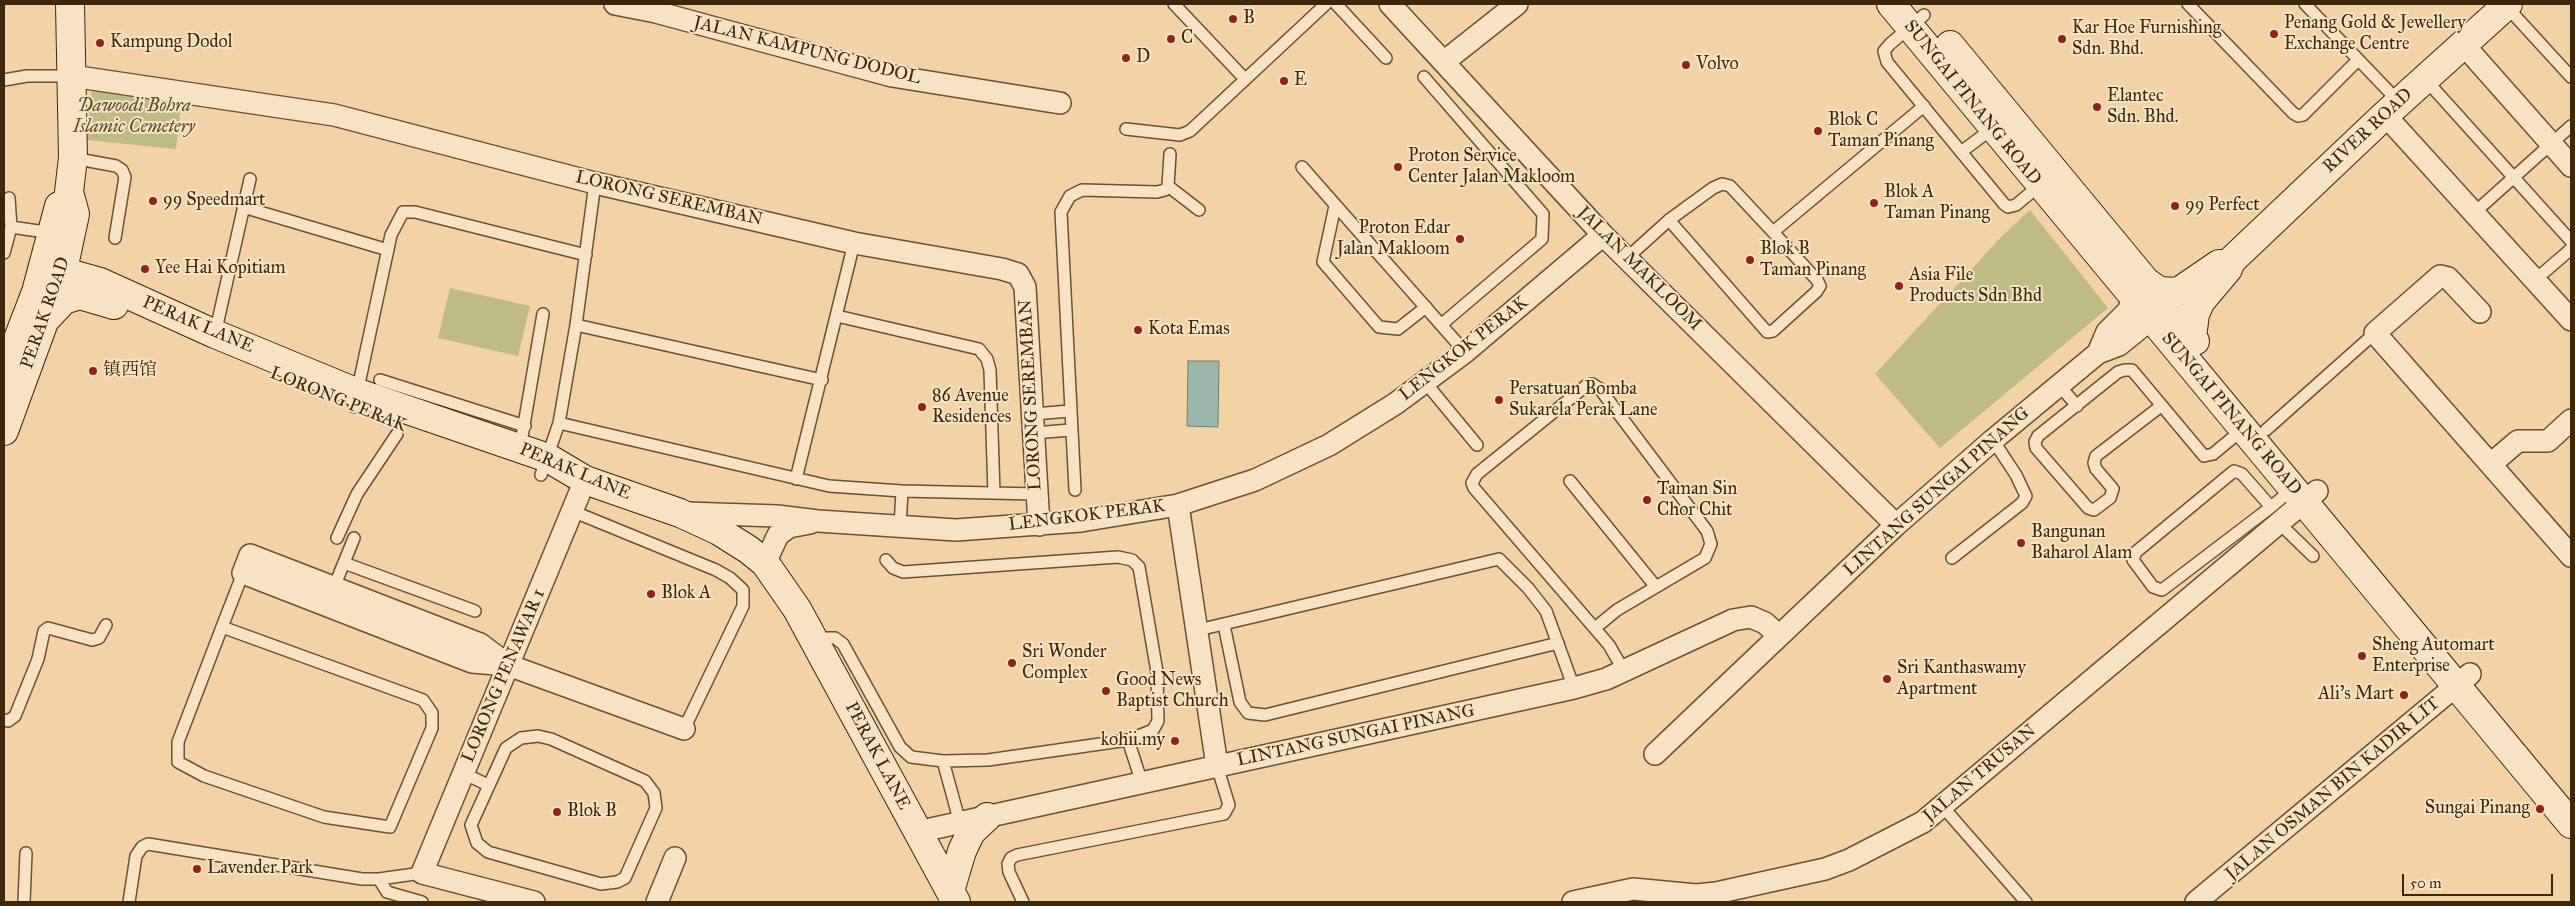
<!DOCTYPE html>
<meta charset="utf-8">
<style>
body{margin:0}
#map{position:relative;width:2575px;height:906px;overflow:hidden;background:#f1d3a6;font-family:"IM FELL Great Primer",serif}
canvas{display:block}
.frame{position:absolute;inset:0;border:5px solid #3c280c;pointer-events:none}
.scale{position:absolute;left:2402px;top:874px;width:151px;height:22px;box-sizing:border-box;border:2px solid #3c280c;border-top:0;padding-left:6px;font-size:15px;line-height:18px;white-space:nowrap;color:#3c280c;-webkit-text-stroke:4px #f6e2c5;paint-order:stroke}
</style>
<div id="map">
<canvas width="2575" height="906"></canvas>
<div class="frame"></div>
<div class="scale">50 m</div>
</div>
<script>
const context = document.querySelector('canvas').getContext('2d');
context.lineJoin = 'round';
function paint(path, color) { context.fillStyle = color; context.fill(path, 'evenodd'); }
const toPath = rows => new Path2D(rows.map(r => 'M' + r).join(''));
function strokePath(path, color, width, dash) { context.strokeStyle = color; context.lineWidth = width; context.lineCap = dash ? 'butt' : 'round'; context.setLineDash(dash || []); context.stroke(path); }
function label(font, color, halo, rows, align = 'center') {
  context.font = font + ' "IM FELL Great Primer","Noto Serif SC",serif'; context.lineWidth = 4; context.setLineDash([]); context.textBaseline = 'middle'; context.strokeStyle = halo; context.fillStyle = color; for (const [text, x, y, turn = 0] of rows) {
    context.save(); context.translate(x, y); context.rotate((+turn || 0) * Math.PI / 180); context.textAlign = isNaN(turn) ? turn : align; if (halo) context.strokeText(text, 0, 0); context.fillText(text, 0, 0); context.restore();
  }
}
const green = toPath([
 [92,86,182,95,176,149,87,140],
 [2030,210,2108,308,1940,448,1875,374,2003,235],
 [450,288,530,306,518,356,438,338]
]);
const water = toPath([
 [1188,361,1219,361,1218,427,1187,426,1188,361]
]);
const lane = toPath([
 [1174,4,1244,78],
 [1336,4,1386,58],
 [2188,4,2293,113,2298,116,2303,115,2358,60],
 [2305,4,2399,102],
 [2506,6,2571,77],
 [1924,15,1890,44,1884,51,1887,62,2004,204,2008,207,2016,205,2041,184],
 [1424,77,1543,214,1542,239,1442,324],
 [2425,79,2571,241],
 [4,80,27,76,72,76],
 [1126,129,1180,135,1190,131,1326,4],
 [1961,152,1993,128],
 [73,158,116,166,122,170,125,177,115,238],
 [1302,167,1465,352],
 [1168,186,1199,210],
 [1335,206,1323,262,1379,327,1398,329,1426,307],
 [243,207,388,250],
 [2474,213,2571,126],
 [11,227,52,233],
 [1773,232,1817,280,1820,286,1816,292,1773,331,1767,332,1669,220,1713,188,1722,184,1730,186,1773,232,1924,106],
 [4,253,11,227,9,198],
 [1627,258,1669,220],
 [2535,280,2571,249],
 [837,316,979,349,987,359,990,370,994,493],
 [576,325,822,380],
 [215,334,250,179],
 [380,380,525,426],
 [1425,382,1477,445],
 [2059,385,2077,406],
 [2161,406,2096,456,2094,463,2096,469,2113,489,2110,498,2094,510,2088,508,2036,448,2035,442,2038,436,2118,372,2125,370,2132,370,2204,456,2213,454,2242,430],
 [354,407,391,235,403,212,415,212,586,255],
 [1034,414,1069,411],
 [559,423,829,486,902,491,1037,494],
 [2266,430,2375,333],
 [1034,433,1070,430],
 [520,448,543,314],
 [541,475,559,423,576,325,595,183],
 [796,479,854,243],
 [1570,481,1656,587],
 [1075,490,1061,212,1070,196,1082,190,1157,192,1165,190,1168,186,1170,154],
 [2271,507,2242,474,2234,471,2136,552,2133,560,2153,587,2162,590,2271,507,2290,491,2291,487],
 [572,511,716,570,730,578,743,590,743,606,684,729],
 [2279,523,2313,556],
 [900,527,902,491],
 [337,538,357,494,397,434],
 [1952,558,2022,503,2026,496,2016,475,1993,440],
 [886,560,893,568,903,572,1118,557,1132,560,1139,567,1157,672,1158,721,1153,730,1128,740],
 [344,563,475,611],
 [332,592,354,538],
 [1224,625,1240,702,1248,713,1265,715,1558,643],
 [222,627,423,700,432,713,432,728,390,827,324,817,204,776,178,762,178,742,222,627,243,573],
 [1595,628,1617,610,1705,558,1711,544,1707,531,1600,389,1592,384,1587,385,1477,474,1472,483,1474,488,1609,645,1624,671],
 [1198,630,1499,559,1528,588,1546,611,1574,688],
 [813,638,835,638,843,644,900,747,911,757,943,761,988,760,1128,740,1142,783],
 [4,720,8,721,15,716,38,659,44,631,48,628,92,640,99,638,106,625],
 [538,736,551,739,645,781,654,793,656,808,625,878,617,882,601,884,488,852,477,843,471,825,506,748,521,738,538,736],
 [943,761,960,823],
 [463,773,488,785],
 [1943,807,2026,902],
 [379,879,387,892,422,902],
 [24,902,26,853],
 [129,902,136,856,142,847,148,844,362,879,379,879,422,873],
 [1023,902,1009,872,1008,864,1011,858,1017,855,1224,814,1229,805,1217,766]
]);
const street = toPath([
 [615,4,656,12,892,76,1060,103],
 [1390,4,1603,235,1896,525],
 [2463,44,2571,166],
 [1445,61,1517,4],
 [72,76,334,115,595,183,854,243,1002,269,1018,274,1025,287,1039,525],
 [2385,115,2571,320],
 [2480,312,2448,278,2440,276,2375,333,2571,556],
 [2098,353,2107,332,2129,310,2132,296],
 [2491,464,2518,441,2548,441,2571,420],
 [1178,505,1217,766],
 [687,513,777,516,818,521,956,530,1081,521,1178,505,1255,480,1329,445,1395,404,1465,352,1603,235],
 [765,563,778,535,789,527,810,523],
 [508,665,480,644,250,555,243,573,472,662,508,665,684,729],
 [1655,754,1896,525,1993,440,2098,353,2119,345,2151,319],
 [917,832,1574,688,1606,679,1733,620,1751,617,1765,623,1779,636],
 [534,902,422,873,585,480],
 [657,902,675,858],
 [1573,902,1633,889,1696,895,1716,893,1825,869,1849,860,1923,822,2317,491],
 [2196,902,2470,674]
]);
const secondary = toPath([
 [1891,4,2571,824],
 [1950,45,2195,341],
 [43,266,100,282,215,334,358,393,548,458,585,480,680,513,719,531,749,550,765,563,797,609,956,902],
 [2145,281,2159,291,2178,292,2219,264],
 [47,318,64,300,80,295,114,305],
 [2192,337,2195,314,2201,301,2228,269,2231,261,2385,115,2508,4],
 [4,375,36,292,59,206],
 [4,431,63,270,75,214,69,192,73,158,70,4],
 [950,891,962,851,971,832,987,817]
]);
const markers = [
 [1233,19,5,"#8f2418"],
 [2274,34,5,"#8f2418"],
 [1171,39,5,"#8f2418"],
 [2062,39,5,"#8f2418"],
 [100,43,5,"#8f2418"],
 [1126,58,5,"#8f2418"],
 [1686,65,5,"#8f2418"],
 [1284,81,5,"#8f2418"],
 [2097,107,5,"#8f2418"],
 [1818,131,5,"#8f2418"],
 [1398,167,5,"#8f2418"],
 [153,201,5,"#8f2418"],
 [1874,203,5,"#8f2418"],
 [2175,206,5,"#8f2418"],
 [1460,239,5,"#8f2418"],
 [1750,260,5,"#8f2418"],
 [145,269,5,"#8f2418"],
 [1899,286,5,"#8f2418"],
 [1138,330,5,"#8f2418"],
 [93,371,5,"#8f2418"],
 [1499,400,5,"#8f2418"],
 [922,407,5,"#8f2418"],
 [1647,500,5,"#8f2418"],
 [2021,543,5,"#8f2418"],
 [651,594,5,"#8f2418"],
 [2362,656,5,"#8f2418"],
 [1012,663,5,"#8f2418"],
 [1887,679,5,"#8f2418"],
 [1106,691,5,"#8f2418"],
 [2404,695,5,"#8f2418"],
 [1175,741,5,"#8f2418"],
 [2540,809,5,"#8f2418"],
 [557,812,5,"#8f2418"],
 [197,869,5,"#8f2418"]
];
const poiNames = [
 ["B",1243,19],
 ["Penang Gold & Jewellery",2284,24],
 ["Exchange Centre",2284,45],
 ["Kar Hoe Furnishing",2072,29],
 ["Sdn. Bhd.",2072,50],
 ["C",1181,39],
 ["Kampung Dodol",110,43],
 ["D",1136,58],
 ["Volvo",1696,65],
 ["E",1294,81],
 ["Elantec",2107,97],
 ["Sdn. Bhd.",2107,118],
 ["Blok C",1828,121],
 ["Taman Pinang",1828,142],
 ["Proton Service",1408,157],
 ["Center Jalan Makloom",1408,178],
 ["Blok A",1884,193],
 ["Taman Pinang",1884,214],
 ["99 Speedmart",163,201],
 ["99 Perfect",2185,206],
 ["Proton Edar",1450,229,"right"],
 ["Jalan Makloom",1450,250,"right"],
 ["Blok B",1760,250],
 ["Taman Pinang",1760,271],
 ["Yee Hai Kopitiam",155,269],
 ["Asia File",1909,276],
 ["Products Sdn Bhd",1909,297],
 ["Kota Emas",1148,330],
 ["镇西馆",103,371],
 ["Persatuan Bomba",1509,390],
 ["Sukarela Perak Lane",1509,411],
 ["86 Avenue",932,397],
 ["Residences",932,418],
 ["Taman Sin",1657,490],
 ["Chor Chit",1657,511],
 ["Bangunan",2031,533],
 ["Baharol Alam",2031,554],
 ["Blok A",661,594],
 ["Sheng Automart",2372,646],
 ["Enterprise",2372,667],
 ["Sri Wonder",1022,653],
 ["Complex",1022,674],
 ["Sri Kanthaswamy",1897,669],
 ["Apartment",1897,690],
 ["Good News",1116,681],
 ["Baptist Church",1116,702],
 ["Ali's Mart",2394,695,"right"],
 ["kohii.my",1165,741,"right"],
 ["Sungai Pinang",2530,809,"right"],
 ["Blok B",567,812],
 ["Lavender Park",207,869]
];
const streetNames = [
 ["JALAN KAMPUNG DODOL",807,51,14],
 ["SUNGAI PINANG ROAD",1972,103,51],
 ["RIVER ROAD",2368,131,-43],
 ["LORONG SEREMBAN",669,199,13],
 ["JALAN MAKLOOM",1639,269,45],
 ["PERAK ROAD",46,313,-71],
 ["PERAK LANE",198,325,23],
 ["LENGKOK PERAK",1464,349,-38],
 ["LORONG SEREMBAN",1031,395,-93],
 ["LORONG PERAK",338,400,22],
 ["SUNGAI PINANG ROAD",2231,414,50],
 ["PERAK LANE",575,472,23],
 ["LINTANG SUNGAI PINANG",1937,492,-42],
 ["LENGKOK PERAK",1087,516,-7],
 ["LORONG PENAWAR 1",504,676,-67],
 ["LINTANG SUNGAI PINANG",1356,736,-12],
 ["PERAK LANE",877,756,62],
 ["JALAN TRUSAN",1980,774,-40],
 ["JALAN OSMAN BIN KADIR LIT",2333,789,-40]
];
const parkNames = [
 ["Dawoodi Bohra",134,107],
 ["Islamic Cemetery",134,128]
];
paint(green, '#bebb84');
paint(water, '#9bb7ab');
strokePath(water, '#757e6b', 1);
strokePath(lane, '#695332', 14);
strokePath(street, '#695332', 24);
strokePath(secondary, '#3c280c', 30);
strokePath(lane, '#f6e2c5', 11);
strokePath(street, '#f6e2c5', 21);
strokePath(secondary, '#f6e2c5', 28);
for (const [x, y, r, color] of markers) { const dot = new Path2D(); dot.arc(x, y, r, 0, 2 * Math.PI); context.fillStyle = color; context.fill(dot); strokePath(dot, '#f6e2c5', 2); }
label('18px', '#3c280c', '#f6e2c5', poiNames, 'left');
label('18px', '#3c280c', '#f6e2c5', streetNames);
label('italic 18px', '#5c4d2a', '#f6e2c5', parkNames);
</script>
